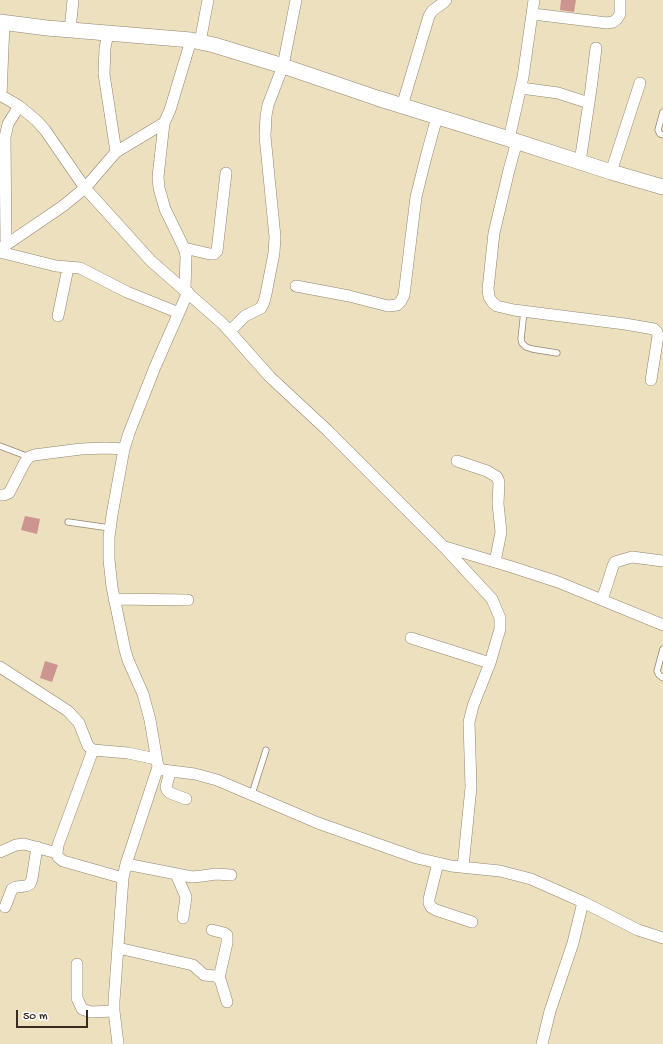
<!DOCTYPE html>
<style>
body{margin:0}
#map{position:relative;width:663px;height:1044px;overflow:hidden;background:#ece0bf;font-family:"Gochi Hand",sans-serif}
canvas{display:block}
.scale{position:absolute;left:16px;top:1010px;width:72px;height:18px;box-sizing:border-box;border:2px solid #3b2a1e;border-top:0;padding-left:5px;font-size:12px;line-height:14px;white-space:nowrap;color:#3b2a1e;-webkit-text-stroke:3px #fff;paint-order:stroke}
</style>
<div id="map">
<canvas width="663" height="1044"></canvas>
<div class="scale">50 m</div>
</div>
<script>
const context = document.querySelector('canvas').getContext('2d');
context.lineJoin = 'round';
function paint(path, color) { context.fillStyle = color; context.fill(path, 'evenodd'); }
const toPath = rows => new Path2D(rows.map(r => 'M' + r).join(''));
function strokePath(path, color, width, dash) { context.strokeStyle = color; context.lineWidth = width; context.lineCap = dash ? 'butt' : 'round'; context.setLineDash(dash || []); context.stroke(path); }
const building = toPath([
 [561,0,576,0,574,12,560,10],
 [25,516,40,519,37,534,21,530],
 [45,661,58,665,52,682,40,678]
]);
const lane = toPath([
 [663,112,658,130,660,134,663,135],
 [524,311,521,339,522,343,526,347,532,349,557,353],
 [0,446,29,457],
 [68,522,110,528],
 [663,649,657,671,659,675,663,678],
 [252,794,266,750]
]);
const street = toPath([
 [533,14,607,23,613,22,617,19,620,14,620,0],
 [70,30,73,0],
 [108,33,105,48,104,74,116,152],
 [200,42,208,0],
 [521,88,558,93,589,103],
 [0,95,19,106,37,121,45,130,85,188,151,261,223,324,270,377,327,430,444,547,492,599,500,618,500,629,490,663,473,706,469,722,471,787,463,867],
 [1,96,4,23],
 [402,106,429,16,432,11,443,3,446,0],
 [164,123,158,177,159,188,165,209,184,248,186,256,185,289],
 [509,139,523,77,534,0],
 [517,141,509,170,494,233,488,289,489,297,493,303,497,306,514,310,625,324,654,329,657,332,658,336,651,380],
 [580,162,591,89,596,48],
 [611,172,640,83],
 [6,244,5,137,8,124,19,106],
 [184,248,210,254,214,254,217,251,226,173],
 [0,249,63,206,85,188,116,152,164,123,170,110,191,40],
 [0,252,56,266,80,268,127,292,179,313],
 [296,286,349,296,388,306,397,305,401,301,404,295,416,197,426,157,437,117],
 [188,292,155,367,129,433,124,449,112,515,109,537,109,560,112,587,125,650,128,660,143,694,150,720,158,767,163,770,195,774,217,780,318,823,417,858,451,866,500,871,531,879,583,902,638,930,663,938],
 [58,316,68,268],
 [230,331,245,316,261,308,264,302,266,294,274,253,275,237,265,136,266,116,268,105,283,66,296,0],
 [457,461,487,471,497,477,499,482,498,504,501,532,495,562],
 [0,495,4,495,9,493,25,462,29,457,34,455,81,449,106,448,124,449],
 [445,547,512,567,558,582,663,625],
 [114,599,188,600],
 [602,600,613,566,615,562,632,557,663,561],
 [411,638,490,663],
 [0,667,68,711,79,723,88,746,93,750,128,753,156,759],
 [93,750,58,845,57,853,58,857,63,861,123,878],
 [170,772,166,787,167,790,170,793,186,799],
 [0,852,16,845,24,844,57,853],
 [438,863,429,899,429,903,431,907,436,910,472,922],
 [126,864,192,877,202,876,216,874,231,875],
 [176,874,186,897,183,918],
 [5,907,12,889,16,887,26,886,30,884,32,879,37,847],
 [212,930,224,933,227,935,227,943,219,978],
 [118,948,193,965,204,975,215,976,219,978,221,982,227,1002],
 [77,964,77,998,82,1009,91,1012,114,1011],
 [118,1044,114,1011,114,1001,123,878,126,864,158,767],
 [542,1044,550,1011,573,943,583,902]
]);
const secondary = toPath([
 [0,22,47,28,191,40,214,45,283,66,377,98,509,139,611,172,663,187]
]);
paint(building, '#cc9590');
strokePath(lane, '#94856e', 7);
strokePath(street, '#94856e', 12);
strokePath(secondary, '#94856e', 16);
strokePath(lane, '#fff', 5.5);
strokePath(street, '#fff', 11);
strokePath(secondary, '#fff', 15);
</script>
